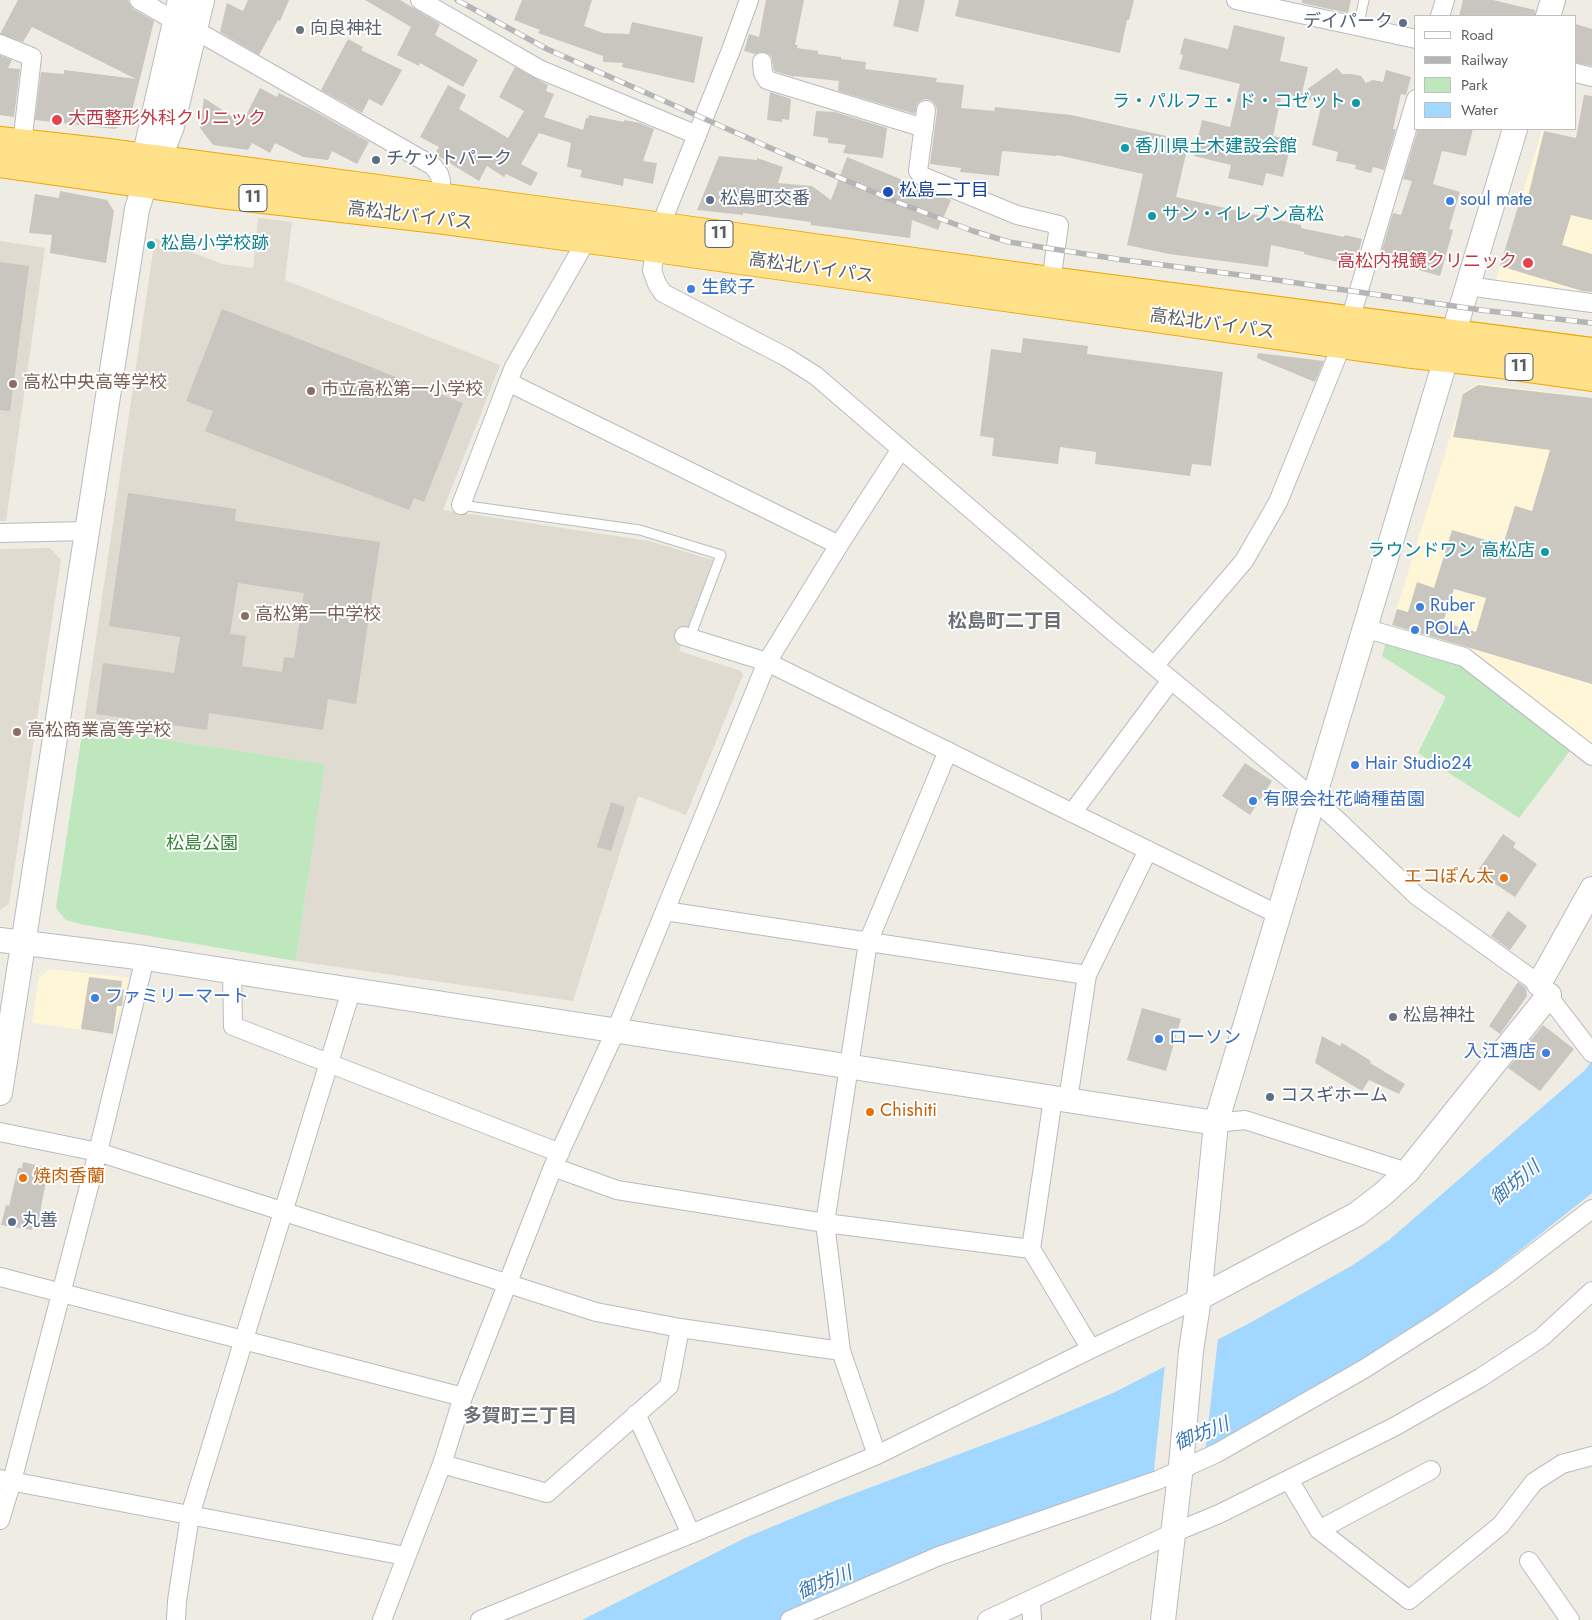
<!DOCTYPE html>
<meta charset="utf-8">
<style>
body{margin:0}
#map{position:relative;width:1592px;height:1620px;overflow:hidden;background:#eeece3;font-family:Jost,sans-serif}
canvas{display:block}
.legend{position:absolute;left:1414px;top:15px;width:162px;height:115px;box-sizing:border-box;background:#fff;border:1px solid #bdbfc1;margin:0;padding:6px 9px;list-style:none;font-size:15px;color:#5b5f64}
.legend li{display:flex;align-items:center;gap:10px;height:25px}
.legend b{width:25px;border:1px solid #bdbfc1}
</style>
<div id="map">
<canvas width="1592" height="1620"></canvas>
<ul class="legend">
<li><b style="height:6px;background:#fff"></b>Road</li>
<li><b style="height:6px;background:#b4b5b5"></b>Railway</li>
<li><b style="height:14px;background:#bfe7be"></b>Park</li>
<li><b style="height:14px;background:#a2d7ff"></b>Water</li>
</ul>
</div>
<script>
const context = document.querySelector('canvas').getContext('2d');
context.lineJoin = 'round';
function paint(path, color) { context.fillStyle = color; context.fill(path, 'evenodd'); }
const toPath = rows => new Path2D(rows.map(r => 'M' + r).join(''));
function strokePath(path, color, width, dash) { context.strokeStyle = color; context.lineWidth = width; context.lineCap = dash ? 'butt' : 'round'; context.setLineDash(dash || []); context.stroke(path); }
function label(font, color, halo, rows, align = 'center') {
  context.font = font + ' Jost,"Noto Sans JP",sans-serif'; context.lineWidth = 4; context.setLineDash([]); context.textBaseline = 'middle'; context.strokeStyle = halo; context.fillStyle = color; for (const [text, x, y, turn = 0] of rows) {
    context.save(); context.translate(x, y); context.rotate((+turn || 0) * Math.PI / 180); context.textAlign = isNaN(turn) ? turn : align; if (halo) context.strokeText(text, 0, 0); context.fillText(text, 0, 0); context.restore();
  }
}
const commercial = toPath([
 [1542,130,1592,142,1592,296,1495,282],
 [1478,383,1592,398,1592,747,1390,630,1464,392],
 [50,969,130,978,113,1034,32,1023,39,978]
]);
const education = toPath([
 [258,218,292,222,285,280,500,365,443,510,649,541,713,560,679,651,741,671,743,675,686,815,638,796,573,1001,296,961,325,764,83,727,155,238,222,264,253,268],
 [0,241,45,248,6,521,0,521],
 [50,548,61,560,9,904,0,910,0,549]
]);
const green = toPath([
 [1387,639,1463,662,1573,747,1519,818,1418,753,1446,697,1382,656],
 [83,727,325,764,296,961,85,925,66,920,56,908]
]);
const water = toPath([
 [1592,1061,1592,1193,1490,1274,1443,1309,1393,1338,1390,1343,1304,1397,1152,1477,807,1608,780,1620,582,1620,745,1538,829,1503,1039,1424,1113,1393,1248,1324,1353,1265,1389,1240,1584,1071]
]);
const pier = toPath([
 [1218,1338,1205,1454,1153,1480,1165,1364]
]);
const building = toPath([
 [18,0,128,0,130,5,133,9,154,21,130,119,115,129,35,120,41,72,64,74,64,70,136,79,32,27,23,42,0,34],
 [248,0,289,0,280,21,278,20,259,55,220,32,227,3,243,11],
 [365,0,400,0,440,24,435,35,478,60,463,87,420,63,419,66,397,55,411,27],
 [522,0,592,0,584,26,603,33,629,34,632,22,703,37,694,83,622,67,623,63,603,62,603,56,538,33,540,30,514,20],
 [766,0,804,0,795,45,798,45,797,48,818,51,818,54,841,57,841,59,866,62,865,69,937,78,936,82,964,85,961,108,994,111,995,107,1071,115,1189,141,1176,197,1301,225,1301,228,1344,237,1345,235,1362,239,1355,266,1304,254,1304,252,1271,245,1268,267,1169,254,1127,245,1143,174,1057,155,1056,156,1002,151,999,176,960,172,961,168,930,164,937,111,936,106,932,101,927,99,922,100,917,104,915,114,838,91,839,81,794,76,794,77,774,71,771,56,767,53,761,52,755,54,744,51,749,34,759,37],
 [899,0,925,0,918,32,893,26],
 [959,0,1134,0,1129,20,1127,20,1120,53,955,16],
 [1302,0,1351,0,1348,13,1302,3],
 [1463,0,1493,0,1535,10,1535,16,1459,16],
 [1576,24,1592,29,1592,66,1576,63],
 [1234,25,1285,37,1280,61,1308,67,1302,93,1337,68,1342,74,1352,74,1361,76,1366,83,1373,80,1383,82,1386,70,1411,77,1406,95,1401,94,1393,129,1396,129,1384,170,1373,167,1371,173,1355,169,1356,165,1336,161,1338,152,1312,145,1322,103,1282,93,1273,136,1292,140,1283,177,1266,173,1263,186,1228,178,1231,165,1194,156,1202,120,1230,127,1240,84,1179,69,1183,55,1180,54,1184,38,1228,49],
 [348,39,363,47,361,50,402,70,382,106,369,99,362,113,321,90],
 [0,55,12,60,8,68,20,69,14,117,0,115],
 [515,67,548,85,546,91,554,94,544,117,583,130,586,118,588,118,589,115,624,122,624,120,640,123,654,129,643,161,657,163,653,184,624,178,623,186,580,177,582,170,567,167,571,143,539,133,521,164,538,173,531,186,506,174,504,177,487,166,479,181,435,154,439,147,420,137,448,85,466,95,459,109,508,138,524,111,499,97],
 [260,88,277,97,279,93,311,109,369,142,357,164,332,151,328,160,303,157,275,143,270,153,252,143,248,150,213,145,200,128,204,98,242,123],
 [770,92,791,99,789,120,782,119,782,122,767,120],
 [1584,95,1592,96,1592,220,1571,215,1562,245,1592,254,1592,292,1582,291,1500,266,1519,203,1526,205,1544,131,1576,138],
 [816,111,835,112,887,128,883,158,843,153,846,145,828,143,828,138,813,136],
 [1418,129,1473,129,1466,156,1442,151,1433,184,1460,192,1449,229,1453,230,1440,276,1408,267,1410,261,1381,253,1393,213,1401,215,1412,181,1403,179],
 [719,156,757,160,757,158,783,167,778,183,812,186,831,200,847,157,951,200,938,230,912,220,910,238,811,225,811,222,743,213,743,215,697,210],
 [60,191,107,200,114,211,106,263,50,253,52,235,29,233,35,194,59,198],
 [0,262,29,266,10,411,0,410],
 [222,309,463,403,424,502,414,498,409,510,205,431,213,411,186,401],
 [1023,338,1088,346,1087,354,1223,372,1211,466,1192,464,1190,476,1095,464,1096,452,1060,447,1058,464,992,456,994,438,980,436,991,349,1021,353],
 [1258,353,1324,361,1315,382,1257,358],
 [1478,385,1592,398,1592,684,1392,625,1397,609,1408,612,1417,582,1434,588,1452,530,1503,545,1515,506,1532,511,1550,450,1453,437,1463,394],
 [1454,589,1486,598,1476,632,1443,622],
 [128,493,236,509,235,521,380,542,356,704,328,699,323,730,209,713,207,730,96,714,103,663,174,673,180,637,109,626],
 [238,583,304,593,294,658,284,657,282,672,242,666,246,636,230,634],
 [1245,763,1272,781,1250,815,1222,796],
 [611,802,625,807,611,851,597,847],
 [1503,834,1516,843,1513,847,1537,864,1515,897,1477,872],
 [1508,911,1527,926,1510,950,1491,936],
 [89,977,122,981,121,989,124,989,122,1006,117,1006,113,1034,81,1029],
 [1518,982,1526,988,1527,996,1500,1034,1489,1026],
 [1142,1008,1181,1019,1166,1071,1127,1060],
 [1543,1025,1574,1049,1540,1091,1508,1068],
 [1322,1036,1340,1046,1342,1043,1371,1061,1370,1063,1405,1084,1399,1094,1369,1080,1362,1091,1315,1063],
 [23,1162,49,1168,42,1201,39,1222,33,1222,32,1230,1,1225,6,1205,9,1206,18,1168,22,1168]
]);
const lane = toPath([
 [1358,27,1364,0],
 [461,505,640,530,721,555,690,637]
]);
const street = toPath([
 [139,0,175,21],
 [420,0,539,69,697,135],
 [749,0,731,50,660,227,652,270,657,284,663,293,786,357,816,376,1111,630,1295,783,1335,818,1417,896,1539,984,1592,1053],
 [1236,0,1416,39],
 [1440,16,1445,0],
 [195,30,433,166,439,174,441,181,441,197],
 [0,44,32,57,22,144],
 [762,62,763,73,767,80,924,128],
 [1576,73,1592,77],
 [926,110,918,171,922,176,1017,215,1059,225,1050,289],
 [587,239,514,367,508,382,839,545],
 [1467,286,1592,303],
 [1350,320,1416,99],
 [461,505,508,382],
 [0,533,87,531],
 [1364,628,1464,657,1592,756],
 [684,636,767,662,1279,915],
 [1154,666,1244,561,1278,502,1342,344],
 [1072,813,1171,680],
 [665,911,1087,975,1068,1100],
 [232,971,233,1026,560,1153],
 [1087,975,1148,850],
 [1053,1098,1031,1249,1091,1349],
 [1216,1123,1245,1120,1407,1172],
 [0,1132,98,1152,596,1312,680,1328,841,1351],
 [553,1167,617,1190,825,1223,1031,1249],
 [0,1277,463,1397],
 [636,1414,691,1534],
 [877,1455,841,1351,825,1223,868,942,948,751],
 [442,1464,547,1493,669,1386,680,1328],
 [0,1479,405,1556],
 [1289,1480,1319,1530,1409,1600,1501,1525,1534,1482,1562,1464,1592,1456],
 [0,1520,12,1481,98,1152,145,958],
 [1319,1530,1431,1470],
 [1529,1561,1570,1620],
 [1031,1600,1032,1620],
 [176,1620,177,1601,190,1515,351,991],
 [382,1620,442,1464,463,1397,553,1167,616,1030,767,662,839,545,901,449],
 [480,1620,691,1534,877,1455,1091,1349,1199,1298],
 [790,1620,939,1556,1158,1480,1217,1453,1364,1369,1444,1318,1503,1277,1592,1209],
 [987,1620,1173,1533,1219,1514,1394,1427,1480,1378,1541,1338,1592,1291]
]);
const secondary = toPath([
 [1548,16,1553,0],
 [144,175,144,158,180,0],
 [0,940,145,958,1216,1123],
 [1539,984,1592,889],
 [0,1093,137,209,145,184,159,160,172,126,202,0],
 [1199,1298,1357,1214,1383,1194,1407,1172,1549,995],
 [1163,1620,1181,1466,1191,1351,1199,1298,1216,1123,1515,129]
]);
const highway = toPath([
 [0,141,108,153,685,230,1051,281,1592,352],
 [0,163,211,193,437,219,655,248,1404,353,1492,363,1592,377]
]);
const rail = toPath([
 [457,0,547,49,793,158,897,202,973,231,1009,242,1117,259,1263,278,1481,310,1592,323]
]);
const markers = [
 [1403,23,5,"#5c6f8a"],
 [300,30,5,"#6b7280"],
 [1356,103,5,"#0f9aa8"],
 [57,120,6,"#e0444e"],
 [1125,148,5,"#0f9aa8"],
 [376,160,5,"#5c6f8a"],
 [888,192,6,"#1a4fb4"],
 [710,200,5,"#5c6f8a"],
 [1450,201,5,"#3f7fe0"],
 [1152,216,5,"#0f9aa8"],
 [151,245,5,"#0f9aa8"],
 [1528,263,6,"#e0444e"],
 [691,289,5,"#3f7fe0"],
 [13,384,5,"#8d6e63"],
 [311,391,5,"#8d6e63"],
 [1545,552,5,"#0f9aa8"],
 [1420,607,5,"#3f7fe0"],
 [245,616,5,"#8d6e63"],
 [1415,630,5,"#3f7fe0"],
 [17,732,5,"#8d6e63"],
 [1355,765,5,"#3f7fe0"],
 [1253,801,5,"#3f7fe0"],
 [1504,878,5,"#e8710a"],
 [95,998,5,"#3f7fe0"],
 [1393,1017,5,"#6b7280"],
 [1159,1039,5,"#3f7fe0"],
 [1546,1053,5,"#3f7fe0"],
 [1270,1097,5,"#5c6f8a"],
 [870,1112,5,"#e8710a"],
 [23,1178,5,"#e8710a"],
 [12,1222,5,"#5c6f8a"]
];
const shields = [
 [253,198,28],
 [719,234,28],
 [1519,367,28]
];
const shieldNames = [
 ["11",253,198],
 ["11",719,234],
 ["11",1519,367]
];
const serviceNames = [
 ["デイパーク",1393,23,"right"],
 ["チケットパーク",386,160],
 ["松島町交番",720,200],
 ["コスギホーム",1280,1097],
 ["丸善",22,1222]
];
const worshipNames = [
 ["向良神社",310,30],
 ["松島神社",1403,1017]
];
const cultureNames = [
 ["ラ・パルフェ・ド・コゼット",1346,103,"right"],
 ["香川県土木建設会館",1135,148],
 ["サン・イレブン高松",1162,216],
 ["松島小学校跡",161,245],
 ["ラウンドワン 高松店",1535,552,"right"]
];
const healthNames = [
 ["大西整形外科クリニック",68,120],
 ["高松内視鏡クリニック",1517,263,"right"]
];
const transitNames = [
 ["松島二丁目",899,192]
];
const shopNames = [
 ["soul mate",1460,201],
 ["生餃子",701,289],
 ["Ruber",1430,607],
 ["POLA",1425,630],
 ["Hair Studio24",1365,765],
 ["有限会社花崎種苗園",1263,801],
 ["ファミリーマート",105,998],
 ["ローソン",1169,1039],
 ["入江酒店",1536,1053,"right"]
];
const streetNames = [
 ["高松北バイパス",410,217,7],
 ["高松北バイパス",811,269,8],
 ["高松北バイパス",1212,325,8]
];
const educationNames = [
 ["高松中央高等学校",23,384],
 ["市立高松第一小学校",321,391],
 ["高松第一中学校",255,616],
 ["高松商業高等学校",27,732]
];
const parkNames = [
 ["松島公園",202,845]
];
const foodNames = [
 ["エコぽん太",1494,878,"right"],
 ["Chishiti",880,1112],
 ["焼肉香蘭",33,1178]
];
const neighbourhoodNames = [
 ["松島町二丁目",1005,622],
 ["多賀町三丁目",520,1417]
];
const waterNames = [
 ["御坊川",1516,1184,-40],
 ["御坊川",1202,1435,-22],
 ["御坊川",825,1584,-22]
];
paint(commercial, '#fff6d8');
paint(education, '#dfdbd1');
paint(green, '#bfe7be');
paint(water, '#a2d7ff');
paint(pier, '#eeece3');
paint(building, '#c9c6c0');
strokePath(lane, '#b8bbc0', 11);
strokePath(street, '#b8bbc0', 20);
strokePath(secondary, '#b9bcc2', 26);
strokePath(highway, '#f1a500', 30);
strokePath(lane, '#fff', 9);
strokePath(street, '#fff', 18);
strokePath(secondary, '#fff', 24);
strokePath(highway, '#ffe189', 28);
strokePath(rail, '#b4b5b5', 5.5);
strokePath(rail, '#fff', 4, [11]);
for (const [x, y, r, color] of markers) { const dot = new Path2D(); dot.arc(x, y, r, 0, 2 * Math.PI); context.fillStyle = color; context.fill(dot); strokePath(dot, '#fff', 2); }
for (const [x, y, w] of shields) { const box = new Path2D(); box.roundRect(x - w / 2, y - 13.5, w, 27, 4); context.fillStyle = '#fff'; context.fill(box); strokePath(box, '#5b5f64', 1); }
label('bold 16px', '#5b5f64', null, shieldNames);
label('18px', '#4e5e75', '#fff', serviceNames, 'left');
label('18px', '#5b616d', '#fff', worshipNames, 'left');
label('18px', '#0d838f', '#fff', cultureNames, 'left');
label('18px', '#be3a42', '#fff', healthNames, 'left');
label('18px', '#164399', '#fff', transitNames, 'left');
label('18px', '#366cbe', '#fff', shopNames, 'left');
label('18px', '#5b5f64', '#fff', streetNames);
label('18px', '#785e54', '#fff', educationNames, 'left');
label('18px', '#318535', '#fff', parkNames);
label('18px', '#c56008', '#fff', foodNames, 'left');
label('bold 19px', '#6c7176', '#fff', neighbourhoodNames);
label('italic 19px', '#3b77b5', '#fff', waterNames);
</script>
